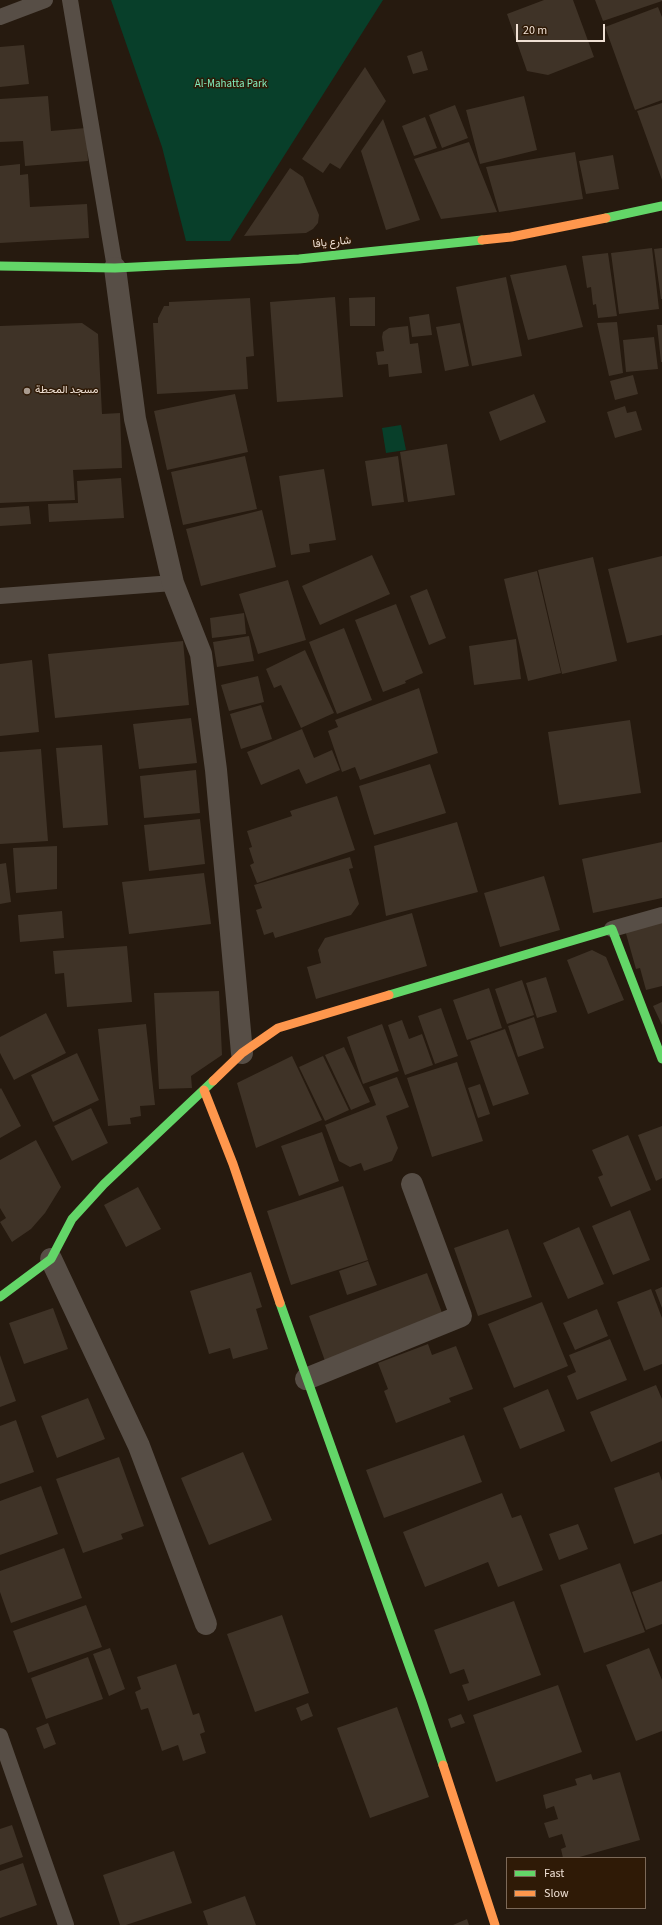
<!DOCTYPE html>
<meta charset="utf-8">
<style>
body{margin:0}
#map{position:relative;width:662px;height:1925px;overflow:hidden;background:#261a0f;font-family:"Source Sans 3",sans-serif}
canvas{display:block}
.legend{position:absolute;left:506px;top:1857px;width:140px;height:52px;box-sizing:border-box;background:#2f1a06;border:1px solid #7c6958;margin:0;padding:5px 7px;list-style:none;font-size:12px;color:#efe0d4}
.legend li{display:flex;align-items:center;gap:8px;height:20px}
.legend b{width:20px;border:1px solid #7c6958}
.scale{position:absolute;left:516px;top:24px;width:89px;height:18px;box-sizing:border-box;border:2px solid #efe0d4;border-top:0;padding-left:5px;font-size:12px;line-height:14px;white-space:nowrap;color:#efe0d4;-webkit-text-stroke:3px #2f1a06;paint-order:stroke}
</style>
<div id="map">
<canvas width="662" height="1925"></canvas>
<ul class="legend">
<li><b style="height:5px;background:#63d668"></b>Fast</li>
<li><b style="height:5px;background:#ff974d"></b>Slow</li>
</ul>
<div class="scale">20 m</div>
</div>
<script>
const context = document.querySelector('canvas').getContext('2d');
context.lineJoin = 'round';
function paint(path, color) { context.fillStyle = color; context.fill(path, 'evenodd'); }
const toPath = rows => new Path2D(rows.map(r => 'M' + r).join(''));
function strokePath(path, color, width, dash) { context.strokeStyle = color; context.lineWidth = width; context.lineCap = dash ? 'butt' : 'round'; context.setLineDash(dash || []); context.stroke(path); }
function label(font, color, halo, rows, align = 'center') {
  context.font = font + ' "Source Sans 3",Vazirmatn,sans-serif'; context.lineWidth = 3; context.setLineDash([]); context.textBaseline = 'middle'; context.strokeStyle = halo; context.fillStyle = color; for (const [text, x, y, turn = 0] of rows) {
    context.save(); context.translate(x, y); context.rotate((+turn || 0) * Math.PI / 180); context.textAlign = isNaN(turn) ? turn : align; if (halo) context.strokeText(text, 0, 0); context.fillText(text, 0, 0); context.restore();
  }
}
const green = toPath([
 [111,0,383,0,230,241,186,241,162,147],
 [401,425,406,450,386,453,382,428]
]);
const building = toPath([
 [544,0,573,0,594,57,548,75,527,71,507,14],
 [595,0,662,0,662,1,603,21],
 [658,7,662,17,662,100,635,110,605,27],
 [24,45,29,84,0,87,0,47],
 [422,51,428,70,413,74,407,56],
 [365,67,386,101,340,169,330,163,323,173,302,159],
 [48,96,51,131,86,128,88,161,25,166,23,141,0,142,0,99],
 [524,96,537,150,480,164,466,110],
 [662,103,662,180,637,111],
 [455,105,468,138,442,148,429,115],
 [425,117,437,148,414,156,402,126],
 [383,119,420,220,386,230,361,151],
 [469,142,497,212,441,219,414,159],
 [575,152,583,199,499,212,486,167],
 [613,155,619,189,586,194,579,161],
 [20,164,20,175,28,174,30,207,87,204,89,238,0,243,0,166],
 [290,168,303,177,319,215,318,223,313,229,306,233,244,236],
 [652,248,659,309,619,314,611,253],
 [662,248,662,299,661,299,654,249],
 [608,253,617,316,598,318,596,304,593,305,591,287,587,288,582,256],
 [566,265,583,327,528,340,510,275],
 [506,277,522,356,472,366,456,287],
 [335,297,343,397,277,402,270,302],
 [375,297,375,326,350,326,349,298],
 [250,298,254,356,246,357,248,389,157,394,153,323,158,323,158,318,164,306,169,306,169,302],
 [429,314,432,335,412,337,409,317],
 [617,322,623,373,609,376,597,323],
 [82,323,98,334,102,414,120,413,122,468,73,470,75,500,0,503,0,326],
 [460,323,469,366,445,371,436,327],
 [657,325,662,325,662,362,661,362],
 [408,326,410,344,418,343,422,373,389,377,388,364,378,365,376,352,384,351,382,337,383,332,389,328],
 [654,337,658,369,626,372,623,340],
 [633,375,638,394,615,400,610,381],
 [235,394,248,452,167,470,154,411],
 [534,394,546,422,500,441,489,412],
 [625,406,627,413,636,411,642,430,615,438,607,412],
 [447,444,455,495,408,502,400,452],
 [245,456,257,509,183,525,171,472],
 [398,456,404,502,372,506,365,461],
 [324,469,336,540,309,544,310,552,291,555,279,476],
 [121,478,124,518,49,522,48,504,78,503,77,481],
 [29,506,31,524,0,526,0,508],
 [262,510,276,567,201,586,186,529],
 [372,555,390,594,320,625,302,586],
 [662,556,662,635,627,643,608,569],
 [593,557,617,661,562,674,538,570],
 [537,571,561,673,528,681,504,579],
 [288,580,306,640,258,654,239,594],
 [427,589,446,638,429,645,410,596],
 [396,604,423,673,405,681,406,683,383,692,355,620],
 [244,613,246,634,212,638,210,618],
 [344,628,372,700,337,714,309,642],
 [249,636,254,661,217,667,213,642],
 [516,639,521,679,474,685,469,646],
 [183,641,189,705,55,718,48,654],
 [305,650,334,713,301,728,281,685,274,688,266,669],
 [32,660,39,732,0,736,0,664],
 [258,676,264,702,229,711,221,685],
 [419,688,438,753,360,780,355,767,342,772,328,731,338,727,335,720],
 [261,705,272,739,241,749,230,714],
 [191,718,197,763,139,769,133,724],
 [630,720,641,793,559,805,548,732],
 [302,729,314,758,332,750,340,770,306,784,299,769,261,785,247,752],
 [102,745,108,825,63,828,56,748],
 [41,749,48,841,0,844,0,752],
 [430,764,446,813,374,835,359,786],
 [196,770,200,813,144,818,140,776],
 [337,796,355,850,257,883,250,865,254,863,249,848,252,847,247,831,292,816,290,811],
 [200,819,205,864,149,871,144,825],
 [457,822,478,892,386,916,374,846],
 [662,842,662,898,593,913,582,859],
 [57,846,57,889,16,893,13,848],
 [350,857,353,868,349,869,359,904,351,915,275,938,273,932,264,935,256,910,262,908,254,885],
 [6,863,11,902,0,904,0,864],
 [204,873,211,924,129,934,122,882],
 [544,876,560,930,500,947,484,893],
 [62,911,64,938,20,942,18,915],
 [412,913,427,966,316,999,307,967,321,963,318,950,325,938],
 [662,920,662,986,646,990,640,968,636,969,625,930],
 [127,946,132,1002,67,1007,64,973,55,974,53,951],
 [592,950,606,957,624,1000,588,1014,567,960],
 [546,977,557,1012,537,1018,526,983],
 [522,980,534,1015,507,1024,495,989],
 [489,988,502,1028,467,1040,453,1000],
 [219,991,222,1055,191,1076,192,1088,159,1089,154,993],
 [662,1002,662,1025,653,1006],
 [441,1008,458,1056,435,1064,418,1016],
 [46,1013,66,1053,14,1080,0,1053,0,1037],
 [534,1017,544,1048,518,1057,508,1026],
 [402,1020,409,1039,422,1034,433,1065,405,1075,388,1025],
 [146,1024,155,1105,140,1106,141,1116,130,1118,131,1124,108,1126,98,1029],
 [382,1024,399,1071,363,1084,347,1037],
 [505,1029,529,1094,493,1106,470,1041],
 [344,1047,370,1102,351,1110,325,1055],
 [77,1053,99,1100,53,1122,31,1075],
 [292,1056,322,1120,256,1148,237,1083],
 [323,1056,349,1110,325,1121,299,1067],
 [457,1062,483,1141,432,1157,407,1078],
 [397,1077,409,1107,386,1116,398,1148,392,1161,364,1171,361,1163,350,1167,339,1161,325,1125,376,1105,369,1087],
 [480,1084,490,1114,478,1118,468,1088],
 [1,1088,21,1126,0,1138,0,1089],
 [91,1108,108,1143,72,1161,54,1126],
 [662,1126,662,1178,656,1181,638,1135],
 [322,1132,339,1181,299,1196,281,1146],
 [628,1135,651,1190,611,1207,598,1177,603,1175,592,1150],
 [36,1140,61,1187,45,1213,31,1229,12,1242,0,1222,6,1218,0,1208,0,1160],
 [343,1186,368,1260,291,1285,267,1211],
 [138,1187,161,1229,126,1247,104,1205],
 [630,1210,650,1260,613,1275,592,1226],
 [579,1227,604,1284,568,1299,543,1243],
 [508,1229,532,1297,478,1316,454,1248],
 [368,1261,377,1285,347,1295,339,1271],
 [251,1272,262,1307,256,1309,268,1349,233,1359,230,1348,209,1354,190,1291],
 [427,1273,444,1318,325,1361,309,1316],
 [662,1287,662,1308,655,1290],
 [651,1289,662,1318,662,1364,644,1371,617,1302],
 [542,1302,568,1366,514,1388,488,1324],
 [53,1308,68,1349,24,1364,9,1323],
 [597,1309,608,1336,575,1350,563,1323],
 [610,1339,627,1380,577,1400,567,1376,576,1372,569,1355],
 [428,1344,432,1355,456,1346,473,1389,449,1398,451,1402,396,1423,384,1391,388,1389,378,1363],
 [0,1355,16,1401,0,1407],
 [656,1385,662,1399,662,1441,611,1462,590,1412],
 [548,1389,565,1431,520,1449,503,1408],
 [88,1398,105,1439,57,1458,41,1416],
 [16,1420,34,1472,0,1484,0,1426],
 [464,1435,482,1482,384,1518,366,1470],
 [243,1452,272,1520,209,1545,181,1478],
 [119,1457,144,1526,121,1534,123,1539,83,1553,56,1479],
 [659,1472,662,1481,662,1534,634,1544,614,1488],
 [41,1486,58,1534,0,1555,0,1501],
 [502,1493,512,1518,521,1515,543,1570,498,1587,488,1562,425,1587,403,1532],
 [578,1524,588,1549,559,1560,549,1534],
 [64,1548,82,1598,11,1623,0,1592,0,1571],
 [620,1563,645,1632,584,1653,560,1585],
 [662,1581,662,1624,646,1630,632,1592],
 [514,1601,541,1675,468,1701,462,1685,469,1683,464,1669,450,1674,434,1630],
 [86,1605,102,1647,28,1673,13,1631],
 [282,1615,309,1693,255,1712,227,1634],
 [110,1648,125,1689,109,1696,93,1654],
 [649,1648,662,1680,662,1731,636,1741,606,1665],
 [88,1657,103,1699,46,1719,31,1678],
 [176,1664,193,1715,199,1713,205,1732,200,1734,206,1753,183,1761,178,1745,162,1751,148,1708,141,1710,135,1692,141,1689,137,1677],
 [558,1685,582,1752,496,1782,473,1715],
 [308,1703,313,1716,301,1721,296,1708],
 [397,1707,429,1797,370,1818,337,1728],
 [461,1714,465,1723,451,1728,448,1719],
 [48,1723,56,1744,44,1749,36,1728],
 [620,1772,640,1840,576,1858,563,1858,561,1849,566,1847,562,1834,549,1838,544,1823,558,1819,554,1806,546,1809,543,1795,577,1785,575,1779,591,1774,593,1780],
 [12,1825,23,1857,0,1865,0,1829],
 [174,1851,192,1903,126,1925,120,1925,103,1875],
 [23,1863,37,1905,0,1918,0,1871],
 [245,1896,256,1925,208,1925,203,1911],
 [467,1919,469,1925,453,1925]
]);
const lane = toPath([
 [70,0,115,268],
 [0,17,45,0],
 [0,596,173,583],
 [612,929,662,915],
 [0,1736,66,1925]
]);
const street = toPath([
 [115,268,135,419,173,583,201,654,216,770,242,1053],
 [51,1259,139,1446,206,1624],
 [306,1379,461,1316,412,1184]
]);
const fast = toPath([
 [606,218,662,206],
 [0,266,115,268,299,259,482,240],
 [389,995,612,929,662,1059],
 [0,1297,51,1259,72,1219,104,1184,213,1081],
 [280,1303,422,1702,443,1765]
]);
const slow = toPath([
 [482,240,511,237,606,218],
 [213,1081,242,1053,278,1028,389,995],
 [204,1090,233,1164,280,1303],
 [443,1765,495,1925]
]);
const markers = [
 [27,391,4,"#a99b8f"]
];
const parkNames = [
 ["Al-Mahatta Park",231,85]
];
const streetNames = [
 ["شارع يافا",332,243,-6]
];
const poiNames = [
 ["مسجد المحطة",35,391]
];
paint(green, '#083f2a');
paint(building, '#3f3327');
strokePath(lane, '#574e46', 16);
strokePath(street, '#574e46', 22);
strokePath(fast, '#63d668', 9);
strokePath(slow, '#ff974d', 9);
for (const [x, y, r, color] of markers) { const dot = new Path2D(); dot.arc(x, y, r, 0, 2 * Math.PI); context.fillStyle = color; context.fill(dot); strokePath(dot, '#2f1a06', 1.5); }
label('11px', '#82ecbc', '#2f1a06', parkNames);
label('11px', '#efe0d4', '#2f1a06', streetNames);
label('11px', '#efe0d4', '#2f1a06', poiNames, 'left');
</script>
